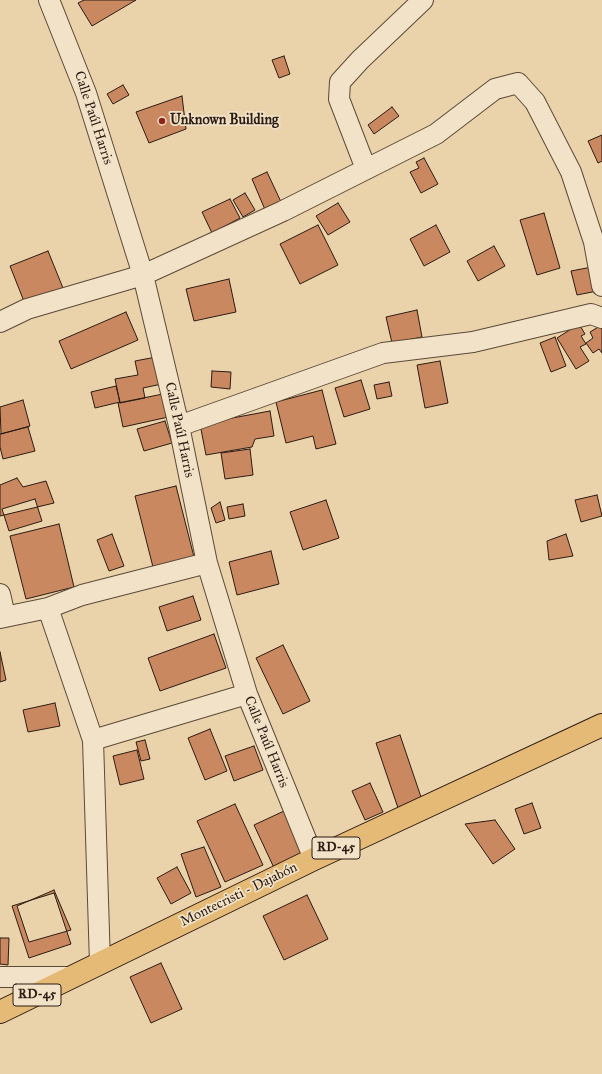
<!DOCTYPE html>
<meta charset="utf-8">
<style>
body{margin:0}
canvas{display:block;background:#ead2ab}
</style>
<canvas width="602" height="1074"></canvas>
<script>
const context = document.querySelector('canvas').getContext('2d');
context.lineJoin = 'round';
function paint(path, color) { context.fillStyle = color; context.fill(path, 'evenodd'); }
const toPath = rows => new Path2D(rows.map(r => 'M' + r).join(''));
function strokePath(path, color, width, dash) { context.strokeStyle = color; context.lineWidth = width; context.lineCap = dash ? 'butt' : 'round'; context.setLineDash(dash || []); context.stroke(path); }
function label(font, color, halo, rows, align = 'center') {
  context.font = font + ' "IM FELL Great Primer",serif'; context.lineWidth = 3.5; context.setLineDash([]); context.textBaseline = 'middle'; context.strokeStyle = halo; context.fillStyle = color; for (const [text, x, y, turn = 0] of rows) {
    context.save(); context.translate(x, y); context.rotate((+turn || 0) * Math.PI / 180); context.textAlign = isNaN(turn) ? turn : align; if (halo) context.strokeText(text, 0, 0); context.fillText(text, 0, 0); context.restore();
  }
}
const building = toPath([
 [84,0,136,0,92,26,78,3,84,0],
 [284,56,290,74,279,78,272,60,284,56],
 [123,85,129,95,113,104,107,94,123,85],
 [182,96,186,129,149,143,136,112,182,96],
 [392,107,399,116,374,134,368,125,392,107],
 [602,135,602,161,598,163,588,141,602,135],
 [424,158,438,184,421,193,410,172,419,168,416,162,424,158],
 [267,172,282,204,266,212,252,179,267,172],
 [245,193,255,210,243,217,233,200,245,193],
 [230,199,240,218,212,233,202,212,230,199],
 [338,203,350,222,328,235,316,216,338,203],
 [544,213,560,268,537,275,520,220,544,213],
 [318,225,338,265,300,284,280,244,318,225],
 [436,225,450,252,424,266,410,239,436,225],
 [494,246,505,266,478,281,467,261,494,246],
 [48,251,65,293,27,309,10,266,48,251],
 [592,267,597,291,577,295,571,271,592,267],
 [229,279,236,312,194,321,186,289,229,279],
 [417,310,422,337,392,343,386,317,417,310],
 [126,312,138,340,71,369,59,341,126,312],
 [579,324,585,334,581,336,586,344,580,347,589,361,576,369,557,338,579,324],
 [600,326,602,329,602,353,599,349,593,353,586,343,593,338,590,332,600,326],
 [555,337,566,366,551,372,540,343,555,337],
 [156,357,162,384,143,388,145,398,120,403,115,379,138,375,135,361,156,357],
 [440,361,448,403,425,408,417,365,440,361],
 [212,371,231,372,230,389,211,387,212,371],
 [361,380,370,409,344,417,335,388,361,380],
 [389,382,392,396,377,399,374,385,389,382],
 [116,386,120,402,95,408,91,392,116,386],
 [322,390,336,444,316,449,313,436,286,443,276,402,322,390],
 [168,393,173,416,123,427,118,403,168,393],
 [23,400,30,426,1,434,0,407,23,400],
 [270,411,274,436,255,439,252,447,206,455,200,424,270,411],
 [165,421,172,443,144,451,137,429,165,421],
 [28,427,35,451,3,459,0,447,0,434,28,427],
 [250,449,253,475,225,479,221,453,250,449],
 [17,478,23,487,46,481,54,503,0,516,0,485,17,478],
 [176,486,195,561,154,571,135,496,176,486],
 [597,495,602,516,581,522,575,500,597,495],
 [35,499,42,521,9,531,2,509,35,499],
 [326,500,339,538,303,550,290,512,326,500],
 [220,502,225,520,216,523,211,508,220,502],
 [243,504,245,516,229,519,227,507,243,504],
 [59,524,74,587,26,599,10,536,59,524],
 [112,534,124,566,109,571,97,540,112,534],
 [566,534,573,556,549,560,547,541,566,534],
 [271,551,279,584,237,595,229,562,271,551],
 [193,596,201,620,167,631,159,607,193,596],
 [214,634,226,668,160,691,148,658,214,634],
 [283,645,310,701,283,714,256,658,283,645],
 [0,652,6,680,0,682,0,652],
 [55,703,60,726,28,732,23,710,55,703],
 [210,729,227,771,205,780,188,738,210,729],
 [400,735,422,800,398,808,376,743,400,735],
 [145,740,150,759,141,761,136,742,145,740],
 [254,746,263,770,234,781,225,756,254,746],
 [137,750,144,779,120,785,113,756,137,750],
 [370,783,383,812,365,820,352,791,370,783],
 [532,803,541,828,524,834,515,809,532,803],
 [235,804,263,865,225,882,197,821,235,804],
 [284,811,305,856,275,870,254,825,284,811],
 [495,820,515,849,493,864,465,824,495,820],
 [204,847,221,887,196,897,181,854,204,847],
 [177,867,191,893,171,904,157,878,177,867],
 [54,890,71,930,29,942,17,906,54,890],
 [54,893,71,944,29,958,12,906,54,893],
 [307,895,328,939,284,960,263,916,307,895],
 [0,938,9,938,8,965,0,964,0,938],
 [161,963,182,1009,151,1023,130,977,161,963]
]);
const minor = toPath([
 [49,0,86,93,143,275,179,426,207,563,247,694,314,859],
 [366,169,339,99,340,82,360,60,423,0],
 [0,322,27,309,143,275,283,211,436,134,495,89,518,83,535,102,571,172,594,242,602,286],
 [179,426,383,353,473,342,591,314,602,318],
 [0,594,5,616],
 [48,608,93,740,100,964],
 [0,618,48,608,82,595,207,563],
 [93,740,247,694],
 [0,977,73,977]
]);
const primary = toPath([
 [0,1012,314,859,602,725]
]);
const markers = [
 [162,121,4,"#8f2418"]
];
const shields = [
 [336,848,48],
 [37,995,48]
];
const shieldNames = [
 ["RD-45",336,848],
 ["RD-45",37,995]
];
const streetNames = [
 ["Calle Paúl Harris",93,118,72],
 ["Calle Paúl Harris",179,430,78],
 ["Calle Paúl Harris",266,742,68],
 ["Montecristi - Dajabón",239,895,-26]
];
const poiNames = [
 ["Unknown Building",170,121]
];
paint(building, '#c98860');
strokePath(building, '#2c1c12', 1);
strokePath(minor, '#5c4a38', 22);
strokePath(primary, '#2c1c12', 24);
strokePath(minor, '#f1e2c8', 20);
strokePath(primary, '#e5b976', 22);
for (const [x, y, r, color] of markers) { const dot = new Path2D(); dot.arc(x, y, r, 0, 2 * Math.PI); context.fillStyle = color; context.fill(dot); strokePath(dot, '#f1e2c8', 1.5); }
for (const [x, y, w] of shields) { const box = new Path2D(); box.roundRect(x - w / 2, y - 11, w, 22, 3); context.fillStyle = '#f1e2c8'; context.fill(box); strokePath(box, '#2c1c12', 1); }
label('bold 13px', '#2c1c12', null, shieldNames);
label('14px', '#2c1c12', '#f1e2c8', streetNames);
label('bold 14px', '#2c1c12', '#f1e2c8', poiNames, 'left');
</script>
